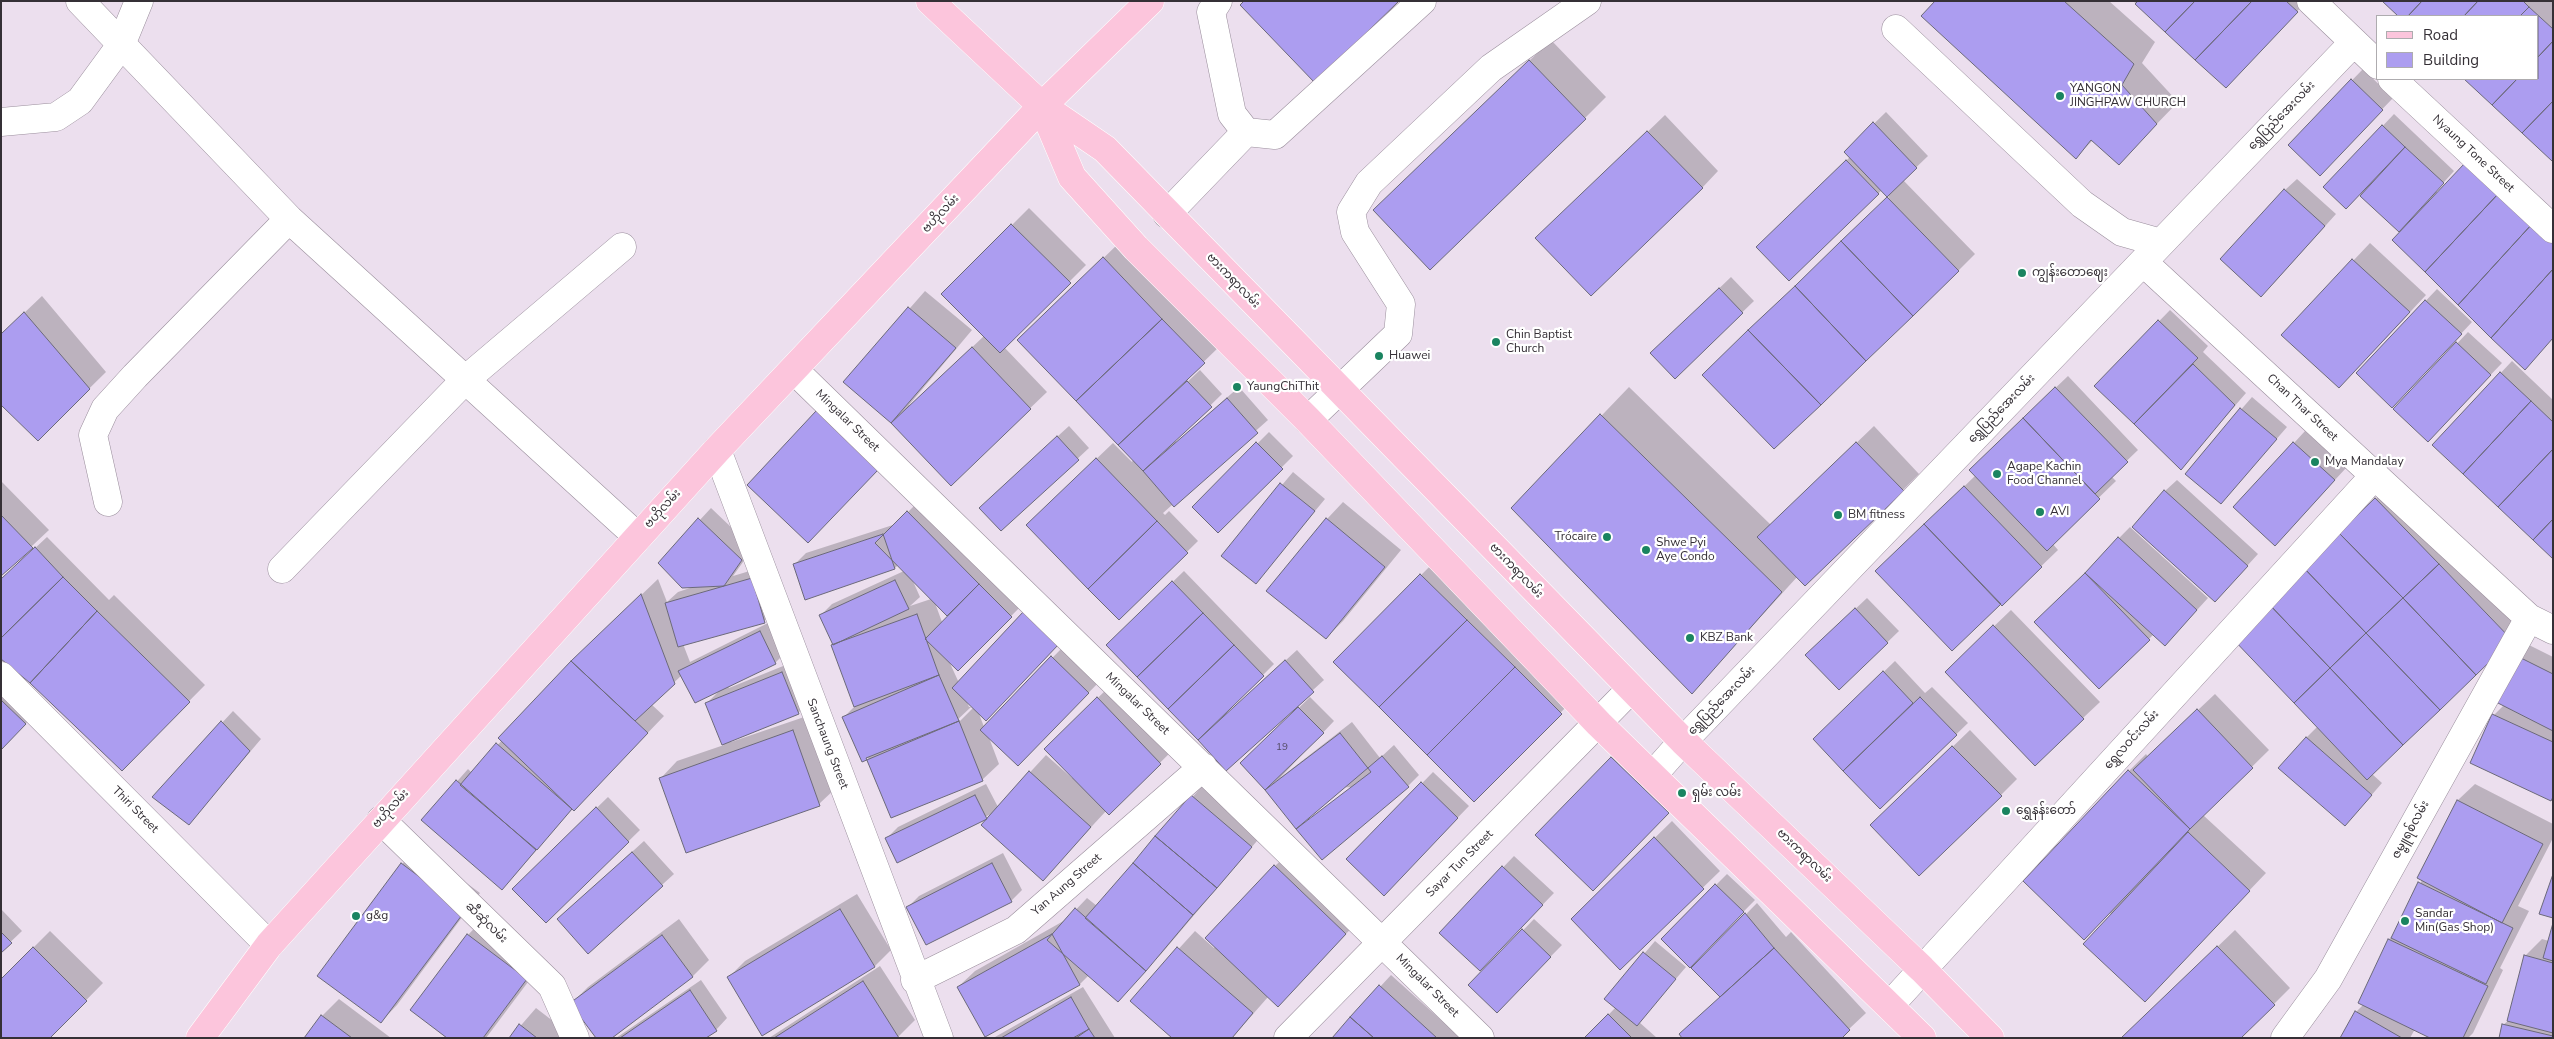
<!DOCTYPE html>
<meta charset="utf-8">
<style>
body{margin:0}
#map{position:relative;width:2554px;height:1039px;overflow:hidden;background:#ecdfee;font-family:"Nunito Sans",sans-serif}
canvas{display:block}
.frame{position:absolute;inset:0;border:2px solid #353036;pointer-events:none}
.legend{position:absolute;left:2376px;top:15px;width:162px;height:65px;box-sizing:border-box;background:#fff;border:1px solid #aeacaf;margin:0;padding:6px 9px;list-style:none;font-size:15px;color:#353036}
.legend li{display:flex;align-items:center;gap:10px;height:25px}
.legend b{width:25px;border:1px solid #aeacaf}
</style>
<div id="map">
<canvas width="2554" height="1039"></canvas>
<div class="frame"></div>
<ul class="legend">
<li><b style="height:6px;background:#fcc5dc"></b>Road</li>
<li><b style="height:14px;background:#ac9df0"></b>Building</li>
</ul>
</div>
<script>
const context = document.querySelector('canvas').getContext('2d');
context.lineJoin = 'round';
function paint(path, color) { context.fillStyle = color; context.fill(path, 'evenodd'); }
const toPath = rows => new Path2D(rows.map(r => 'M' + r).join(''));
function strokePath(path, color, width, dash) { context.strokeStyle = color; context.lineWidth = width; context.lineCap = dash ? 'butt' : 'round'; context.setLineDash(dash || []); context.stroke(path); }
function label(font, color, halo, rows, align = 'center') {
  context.font = font + ' "Nunito Sans","Noto Sans Myanmar",sans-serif'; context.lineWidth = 4.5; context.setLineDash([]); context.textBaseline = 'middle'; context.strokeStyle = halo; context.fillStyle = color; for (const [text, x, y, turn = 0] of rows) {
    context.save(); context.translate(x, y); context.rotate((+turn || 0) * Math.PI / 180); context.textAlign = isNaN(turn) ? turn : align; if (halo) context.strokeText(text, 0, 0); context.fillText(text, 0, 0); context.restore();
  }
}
const shadow = toPath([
 [1936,1,2109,1,2155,42,2142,63,2178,102,2119,163,2093,140,2076,157],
 [2133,1,2307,1,2226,86],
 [2383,1,2553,1,2553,160,2466,79,2538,79,2538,16,2399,16],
 [1551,40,1606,97,1585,118,1395,189],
 [2363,69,2393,98,2320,174,2289,145],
 [1886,112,1928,156,1903,180,1975,254,1958,271,1721,358,1889,197,1882,190,1789,279,1774,230,1850,157,1845,152],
 [2394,114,2454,171,2436,191,2438,193,2553,223,2553,338,2401,232,2360,194,2325,187],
 [1665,115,1718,171,1702,188,1554,222],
 [2297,179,2336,214,2273,284,2285,190],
 [1029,208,1086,265,1004,347,1047,392,951,484,892,422,845,382,925,291,972,330,909,405,910,406,984,336,943,294],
 [1121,241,1221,345,1151,413,1152,415,1200,370,1222,394,1175,440,1176,442,1239,387,1268,420,1163,513,1165,515,1169,511,1198,541,1119,619,1045,508,1113,443,1132,462,1133,460,1019,340],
 [2370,243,2426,295,2356,370,2283,335],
 [1731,277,1754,301,1675,377,1663,342],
 [2437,289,2472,322,2404,395,2357,373],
 [42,296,106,372,38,439,1,335],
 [2170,310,2208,346,2203,352,2246,393,2181,468,2096,386],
 [2468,332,2502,363,2439,429,2395,409],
 [2512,361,2553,400,2553,557,2433,445],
 [2068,376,2138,450,2111,476,2116,481,2052,543,2058,550,2002,604,1893,555,1976,475,1987,453],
 [1629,387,1771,525,1874,426,1919,474,1903,490,1798,576,1692,692,1513,508],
 [2252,397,2287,427,2221,503,2186,473],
 [1069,426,1089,448,1001,530,992,496],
 [2305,431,2346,468,2286,533,2294,443],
 [1269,432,1293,456,1218,531,1194,507],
 [1293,472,1325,499,1256,582,1223,555],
 [2177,480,2258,554,2226,589,2165,491],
 [1,481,49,530,1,575],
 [2387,488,2522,628,2372,774,2382,783,2356,813,2306,738,2318,726,2244,626],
 [919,501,1023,604,958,670,949,661,959,683,1036,601,1069,632,986,719,978,711,984,727,1064,646,1100,681,1018,765,988,735,999,764,982,780,892,817,868,758,862,760,844,717,855,706,832,645,834,644,820,616,832,604,904,571,898,565,895,568,806,598,794,565,806,553,896,524],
 [912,579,931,599,910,606,920,597],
 [935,603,949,616,942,622],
 [966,700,972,706,976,702,977,704,955,726,953,724,971,707,969,707],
 [1343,502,1401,550,1343,621,1326,638,1327,519],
 [711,508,753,548,733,576,763,567,775,610,764,621,683,644,690,662,772,621,786,652,775,663,728,686,729,688,793,662,810,702,798,713,731,740,731,742,810,715,836,788,819,804,661,778,677,761,724,745,707,703,720,690,682,675,651,704,664,716,591,792,573,808,513,877,423,820,468,769,472,773,590,644,658,579,667,602,678,592,693,587,660,563],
 [2130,527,2208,598,2176,633,2154,634,2099,688,2053,605],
 [47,537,109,600,114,595,205,685,122,769,1,580],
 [1438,558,1577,696,1474,800,1335,662],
 [1184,571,1274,664,1226,712,1228,713,1297,650,1324,680,1226,769,1107,645],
 [1867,598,1899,631,1839,689,1818,644],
 [2011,610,2100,702,2083,718,1964,655],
 [2529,645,2553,657,2553,797,2494,715,2504,705,2495,701],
 [1895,661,1925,693,1932,687,1968,723,1880,808,1814,739],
 [1114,682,1177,746,1109,813,1106,811,1043,879,991,814,898,861,887,838,898,827,986,784,998,807,1046,755,1072,778,1073,777,1046,749],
 [2215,694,2269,750,2203,815,2266,873,2161,983,2110,913,2084,938,2129,771,2146,754,2148,757],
 [1,695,37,712,1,749],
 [1310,697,1334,721,1280,778,1352,722,1380,758,1394,745,1419,775,1408,786,1266,789,1242,763],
 [233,711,261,739,189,824,154,796],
 [1970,730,2017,779,2001,795,1888,809],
 [1628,741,1685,796,1593,890,1537,835],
 [1433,772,1469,806,1384,894,1348,859],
 [2475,784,2553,824,2553,838,2518,906,2529,911,2500,968,2503,970,2473,1033,2468,1038,2433,1038,2415,1029,2410,1038,2342,1038,2356,1012,2364,1004,2359,1002,2389,939,2395,934,2422,880,2418,878,2458,800],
 [1203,785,1262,835,1162,953,1157,958,1089,975,1080,984,985,1036,958,987,975,971,1067,919,1087,898,1097,906],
 [608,797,640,830,546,922,513,889],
 [1672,821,1720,871,1620,968,1572,919],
 [644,841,674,874,588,952,570,908],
 [419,848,480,893,397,1005,381,1022,402,864],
 [1292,850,1362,917,1294,989,1268,997,1232,1038,1174,1038,1131,1001,1195,931,1214,948,1275,866],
 [1003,853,1022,890,1011,901,908,907,919,896],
 [1514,856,1554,893,1491,958,1441,932],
 [1727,874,1755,900,1690,966,1662,939],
 [857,894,891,950,875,966,728,978,745,961],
 [1757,903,1786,937,1791,932,1866,1013,1849,1029,1721,996,1693,968],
 [1,909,22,931,1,951],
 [484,918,543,962,486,1038,449,1038,468,935],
 [679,919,709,960,693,976,610,1038,572,1003,588,987],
 [1534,919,1562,945,1497,1011,1470,985],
 [2553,927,2553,1038,2503,1025,2509,1020,2525,956,2542,939,2549,941],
 [2235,930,2290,988,2274,1004,2122,1038],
 [50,931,103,983,49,1038,1,980],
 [1655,941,1686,967,1639,1022,1657,1038,1586,1038,1616,1007,1606,999],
 [880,966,915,1020,898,1037,769,1038],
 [1391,975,1460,1037,1459,1038,1333,1038],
 [701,980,727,1018,716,1030,704,1038,616,1038],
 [1083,987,1115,1038,995,1038,995,1037],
 [339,999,391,1038,306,1038,322,1016],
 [536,1008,575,1038,510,1038]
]);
const building = toPath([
 [1244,1,1399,1,1315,83,1240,5,1244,1],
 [1935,1,2064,1,2134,64,2122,85,2157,124,2119,165,2091,140,2076,159,1921,16,1935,1],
 [2138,1,2195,1,2165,32,2135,4,2138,1],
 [2195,1,2252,1,2195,60,2165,32,2195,1],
 [2252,1,2286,1,2298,12,2226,88,2195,60,2252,1],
 [2382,1,2422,1,2408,16,2398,16,2382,1],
 [2422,1,2478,1,2464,16,2408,16,2422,1],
 [2478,1,2523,1,2529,7,2520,16,2464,16,2478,1],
 [2529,7,2553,29,2553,41,2538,57,2538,16,2520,16,2529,7],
 [2553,41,2553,101,2522,133,2492,105,2517,79,2538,79,2538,57,2553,41],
 [1529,60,1586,119,1430,270,1373,210,1529,60],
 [2351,79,2383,110,2320,176,2288,145,2351,79],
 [2464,79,2517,79,2492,105,2464,79],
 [2553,101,2553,160,2552,161,2522,133,2553,101],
 [1873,122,1917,168,1887,197,1844,152,1873,122],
 [2382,125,2405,147,2346,209,2323,187,2382,125],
 [1647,131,1703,188,1591,296,1535,238,1647,131],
 [2405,147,2444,183,2399,232,2360,196,2405,147],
 [1846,160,1879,194,1789,281,1756,247,1846,160],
 [2465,163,2498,194,2425,272,2392,240,2465,163],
 [2284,189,2325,226,2261,297,2220,259,2284,189],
 [2498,194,2532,224,2458,305,2425,272,2498,194],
 [1887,197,1959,271,1913,316,1841,241,1887,197],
 [1011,224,1071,283,1000,353,941,294,1011,224],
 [2532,224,2553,244,2553,269,2491,338,2458,305,2532,224],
 [1841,241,1913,316,1866,361,1795,286,1841,241],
 [1103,257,1162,319,1076,401,1017,340,1103,257],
 [2352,259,2410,312,2339,388,2281,335,2352,259],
 [2553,269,2553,338,2525,370,2491,338,2553,269],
 [1795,286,1866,361,1821,405,1748,330,1795,286],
 [1719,288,1743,313,1675,379,1650,353,1719,288],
 [2425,300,2462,334,2392,408,2356,373,2425,300],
 [908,307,956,348,891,423,843,382,908,307],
 [24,312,90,389,38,441,1,405,1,334,24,312],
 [1162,319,1205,363,1118,445,1076,401,1162,319],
 [2158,320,2198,358,2134,424,2094,386,2158,320],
 [1748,330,1821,405,1774,449,1702,375,1748,330],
 [2456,342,2491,375,2428,442,2393,409,2456,342],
 [972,347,1031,409,951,486,891,423,972,347],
 [2193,364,2235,405,2181,470,2134,424,2193,364],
 [2500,372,2531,401,2463,474,2432,445,2500,372],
 [1187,381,1212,407,1143,471,1118,445,1187,381],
 [2055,387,2128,462,2095,494,2023,418,2055,387],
 [1227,398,1258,433,1174,507,1143,471,1227,398],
 [2531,401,2553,422,2553,449,2498,507,2463,474,2531,401],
 [2240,408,2277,439,2221,504,2185,474,2240,408],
 [816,411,878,470,808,543,747,485,816,411],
 [1600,414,1782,592,1692,694,1511,508,1600,414],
 [2023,418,2100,499,2047,551,1969,470,2023,418],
 [1057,436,1079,460,1001,531,979,508,1057,436],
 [1256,442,1283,469,1218,533,1192,507,1256,442],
 [1856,442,1904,491,1805,586,1757,537,1856,442],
 [2293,442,2335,480,2275,546,2233,507,2293,442],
 [2553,449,2553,519,2533,540,2498,507,2553,449],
 [1096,458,1157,521,1088,589,1026,525,1096,458],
 [1280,483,1315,511,1256,584,1221,556,1280,483],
 [1964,486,2042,567,2002,606,1924,524,1964,486],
 [2164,490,2248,566,2215,602,2132,527,2164,490],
 [2375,498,2439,564,2403,598,2339,533,2375,498],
 [907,511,979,584,947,616,875,543,907,511],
 [1,515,33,548,1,576,1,515],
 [698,518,742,560,724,586,682,588,658,563,698,518],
 [1326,518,1385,567,1326,639,1266,591,1326,518],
 [2553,519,2553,559,2533,540,2553,519],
 [1157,521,1188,553,1119,620,1088,589,1157,521],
 [1924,524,2001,604,1952,651,1875,571,1924,524],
 [2339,533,2403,598,2366,633,2303,567,2339,533],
 [883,534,895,569,805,600,793,564,883,534],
 [2118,537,2197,610,2165,646,2085,573,2118,537],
 [35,547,63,577,1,638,1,579,35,547],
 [2439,564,2512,640,2476,675,2403,598,2439,564],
 [2303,567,2366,633,2330,668,2267,602,2303,567],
 [2085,573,2150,640,2099,689,2034,622,2085,573],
 [1420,574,1467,620,1379,707,1333,662,1420,574],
 [63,577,97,611,30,683,1,659,1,638,63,577],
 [752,578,765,623,678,647,665,603,752,578],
 [895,580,909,609,833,645,819,615,895,580],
 [1172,581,1203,613,1137,677,1106,645,1172,581],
 [979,584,1012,617,958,671,925,639,979,584],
 [641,594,675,684,635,721,571,661,641,594],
 [2403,598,2476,675,2440,710,2366,633,2403,598],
 [2267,602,2330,668,2294,703,2231,637,2267,602],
 [1855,608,1888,643,1839,690,1805,655,1855,608],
 [97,611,190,702,122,771,30,683,97,611],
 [1024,611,1059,644,986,721,952,688,1024,611],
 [1203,613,1234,645,1168,709,1137,677,1203,613],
 [917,614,939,675,854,707,831,645,917,614],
 [1467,620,1515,667,1427,755,1379,707,1467,620],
 [1993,625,2084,719,2035,766,1945,672,1993,625],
 [760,631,776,664,695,703,678,671,760,631],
 [2366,633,2440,710,2403,745,2330,668,2366,633],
 [1234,645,1264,676,1198,740,1168,709,1234,645],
 [1051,656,1089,693,1018,766,980,730,1051,656],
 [2517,656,2553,674,2553,731,2494,701,2517,656],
 [1285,660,1314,692,1226,771,1198,740,1285,660],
 [571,661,648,733,574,811,498,738,571,661],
 [1515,667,1562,714,1474,802,1427,755,1515,667],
 [2330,668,2403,745,2367,780,2294,703,2330,668],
 [1883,671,1913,703,1843,771,1813,739,1883,671],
 [782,672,799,714,722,745,705,703,782,672],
 [939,675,959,721,862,762,842,717,939,675],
 [1097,697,1161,764,1109,815,1044,749,1097,697],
 [1920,697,1957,735,1880,809,1843,771,1920,697],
 [1,700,26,724,1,750,1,700],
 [1298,707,1324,733,1265,790,1240,763,1298,707],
 [2197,709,2253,768,2190,829,2133,770,2197,709],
 [2492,714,2553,742,2553,797,2551,801,2470,763,2492,714],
 [221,721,250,751,189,825,152,797,221,721],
 [959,721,983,781,891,818,866,758,959,721],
 [793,730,820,806,686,853,659,778,793,730],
 [1340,733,1371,772,1296,829,1265,790,1340,733],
 [2306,737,2372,795,2345,826,2278,768,2306,737],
 [496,743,572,809,537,850,460,785,496,743],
 [1952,746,2002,796,1919,876,1870,825,1952,746],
 [1382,756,1409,787,1322,860,1296,829,1382,756],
 [1611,757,1669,813,1593,891,1535,835,1611,757],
 [2128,770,2190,829,2084,940,2023,881,2128,770],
 [1029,771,1091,827,1043,881,981,825,1029,771],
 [456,780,536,850,502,890,421,820,456,780],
 [1421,782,1458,818,1384,896,1346,859,1421,782],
 [975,795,987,819,897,863,885,838,975,795],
 [1191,795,1252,847,1217,888,1155,836,1191,795],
 [2457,800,2543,844,2502,923,2417,878,2457,800],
 [596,807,629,842,546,923,512,889,596,807],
 [2188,832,2250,891,2145,1002,2083,944,2188,832],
 [1155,836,1217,888,1193,915,1133,863,1155,836],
 [1654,837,1704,889,1620,970,1571,919,1654,837],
 [632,852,663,886,588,954,557,919,632,852],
 [401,863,465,911,381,1023,317,976,401,863],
 [992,863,1012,902,926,945,906,907,992,863],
 [1133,863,1193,915,1146,971,1085,918,1133,863],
 [1274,865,1346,934,1278,1007,1205,938,1274,865],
 [1502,866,1543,905,1480,971,1439,933,1502,866],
 [2553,874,2553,918,2539,914,2553,874],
 [2418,882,2513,928,2486,984,2391,938,2418,882],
 [1715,884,1744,912,1690,968,1661,939,1715,884],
 [1075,908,1146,971,1118,1002,1047,940,1075,908],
 [840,909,875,967,762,1036,727,977,840,909],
 [1745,913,1774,948,1720,997,1691,968,1745,913],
 [2553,923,2553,961,2543,958,2553,923],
 [1522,929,1551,957,1497,1013,1468,985,1522,929],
 [1,932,12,943,1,953,1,932],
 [467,934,527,979,483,1038,447,1038,410,1010,467,934],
 [1052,934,1080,985,985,1037,957,987,1052,934],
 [662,935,693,977,612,1038,596,1038,570,1003,662,935],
 [2388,939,2488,986,2463,1038,2430,1038,2358,1003,2388,939],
 [2217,946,2275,1005,2241,1038,2121,1038,2217,946],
 [33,947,87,1001,50,1038,1,1038,1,979,33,947],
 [1177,947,1253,1013,1232,1038,1172,1038,1130,1001,1177,947],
 [1774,948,1850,1030,1842,1038,1682,1038,1679,1034,1774,948],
 [1643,952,1676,979,1637,1026,1604,999,1643,952],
 [2524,955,2553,963,2553,1033,2507,1021,2524,955],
 [863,981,899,1038,774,1038,863,981],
 [1379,985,1437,1038,1374,1038,1350,1017,1379,985],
 [690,990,717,1031,706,1038,620,1038,690,990],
 [1071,997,1089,1029,1073,1038,1001,1038,1071,997],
 [2355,1011,2402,1038,2340,1038,2355,1011],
 [1608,1014,1632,1038,1584,1038,1608,1014],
 [321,1015,352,1038,304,1038,321,1015],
 [1350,1017,1374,1038,1332,1038,1350,1017],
 [519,1024,537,1038,509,1038,519,1024],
 [2502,1024,2553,1036,2553,1038,2499,1038,2502,1024],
 [1089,1029,1095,1038,1076,1038,1089,1029]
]);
const minor = toPath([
 [80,1,289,219,638,537],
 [1218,1,1211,12,1232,114,1246,132,1275,135,1422,1],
 [2311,1,2378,65],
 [1896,29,2082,204,2122,232,2161,243],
 [2392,79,2553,229],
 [1,122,56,117,80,101,121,45,139,1],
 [1167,214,1246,132],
 [2143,262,2529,618,2553,630],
 [794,370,1480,1038],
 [1308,420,1398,334,1401,304,1355,232,1351,212,1369,183,1491,68,1587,1],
 [717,450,939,1038],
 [108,502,93,435,105,409,135,376,289,219],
 [282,569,465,380,622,247],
 [1,676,269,945],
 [1652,776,1683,741,2354,42],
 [381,820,552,986,575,1038],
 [915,980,1016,930,1203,767],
 [1890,1005,2375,475],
 [1288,1038,1631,689],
 [2285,1038,2328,979,2529,618]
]);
const major = toPath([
 [930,1,1042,106,1105,149,1683,741,1922,969,1990,1038],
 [1042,106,1072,177,1136,248,1308,420,1599,724,1922,1038],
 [200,1038,269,945,717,450,1042,106,1150,1]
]);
const markers = [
 [2060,96,5,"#1a8460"],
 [2022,273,5,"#1a8460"],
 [1496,342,5,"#1a8460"],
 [1379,356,5,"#1a8460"],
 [1237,387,5,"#1a8460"],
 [2315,462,5,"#1a8460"],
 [1997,474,5,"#1a8460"],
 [2040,512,5,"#1a8460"],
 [1838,515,5,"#1a8460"],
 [1607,537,5,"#1a8460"],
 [1646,550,5,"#1a8460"],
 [1690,638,5,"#1a8460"],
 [1682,793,5,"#1a8460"],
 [2006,811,5,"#1a8460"],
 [356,916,5,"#1a8460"],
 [2405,921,5,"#1a8460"]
];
const numberNames = [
 ["19",1282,748]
];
const poiNames = [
 ["YANGON",2070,89],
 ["JINGHPAW CHURCH",2070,103],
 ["ကျွန်းတောဈေး",2032,273],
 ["Chin Baptist",1506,335],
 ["Church",1506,349],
 ["Huawei",1389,356],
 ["YaungChiThit",1247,387],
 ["Mya Mandalay",2325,462],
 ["Agape Kachin",2007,467],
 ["Food Channel",2007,481],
 ["AVI",2050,512],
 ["BM fitness",1848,515],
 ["Trócaire",1597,537,"right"],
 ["Shwe Pyi",1656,543],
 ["Aye Condo",1656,557],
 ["KBZ Bank",1700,638],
 ["ရှမ်း လမ်း",1692,793],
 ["ရွှေနန်းတော်",2016,811],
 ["Sandar",2415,914],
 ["Min(Gas Shop)",2415,928],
 ["g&g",366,916]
];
const streetNames = [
 ["ရွှေပြည်အေးလမ်း",2282,116,-46],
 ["Nyaung Tone Street",2473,154,43],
 ["ဗဟိုလမ်း",941,214,-47],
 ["ဗားကရာလမ်း",1233,281,46],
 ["Chan Thar Street",2302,408,43],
 ["ရွှေပြည်အေးလမ်း",2002,409,-46],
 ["Mingalar Street",847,421,44],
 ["ဗဟိုလမ်း",663,509,-48],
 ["ဗားကရာလမ်း",1516,571,46],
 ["ရွှေပြည်အေးလမ်း",1722,701,-46],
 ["Mingalar Street",1137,704,44],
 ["ရွှေလဝင်းလမ်း",2132,740,-48],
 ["Sanchaung Street",827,744,69],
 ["ဗဟိုလမ်း",391,809,-48],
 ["Thiri Street",135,810,45],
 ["ဇမ္ဗူရစ်လမ်း",2411,830,-61],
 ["ဗားကရာလမ်း",1804,856,44],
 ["Sayar Tun Street",1460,864,-45],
 ["Yan Aung Street",1067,885,-41],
 ["ဆီဆုံလမ်း",486,923,44],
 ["Mingalar Street",1427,986,45]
];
paint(shadow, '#0003');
paint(building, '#ac9df0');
strokePath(building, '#6b6979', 1);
strokePath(minor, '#9a8e9c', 29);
strokePath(major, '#fff', 29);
strokePath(minor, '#fff', 28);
strokePath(major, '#fcc5dc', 28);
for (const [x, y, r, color] of markers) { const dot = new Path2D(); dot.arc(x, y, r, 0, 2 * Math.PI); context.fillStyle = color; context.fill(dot); strokePath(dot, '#fff', 2); }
label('10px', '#534b64', null, numberNames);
label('12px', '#353036', '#fff', poiNames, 'left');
label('12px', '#353036', '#fff', streetNames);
</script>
